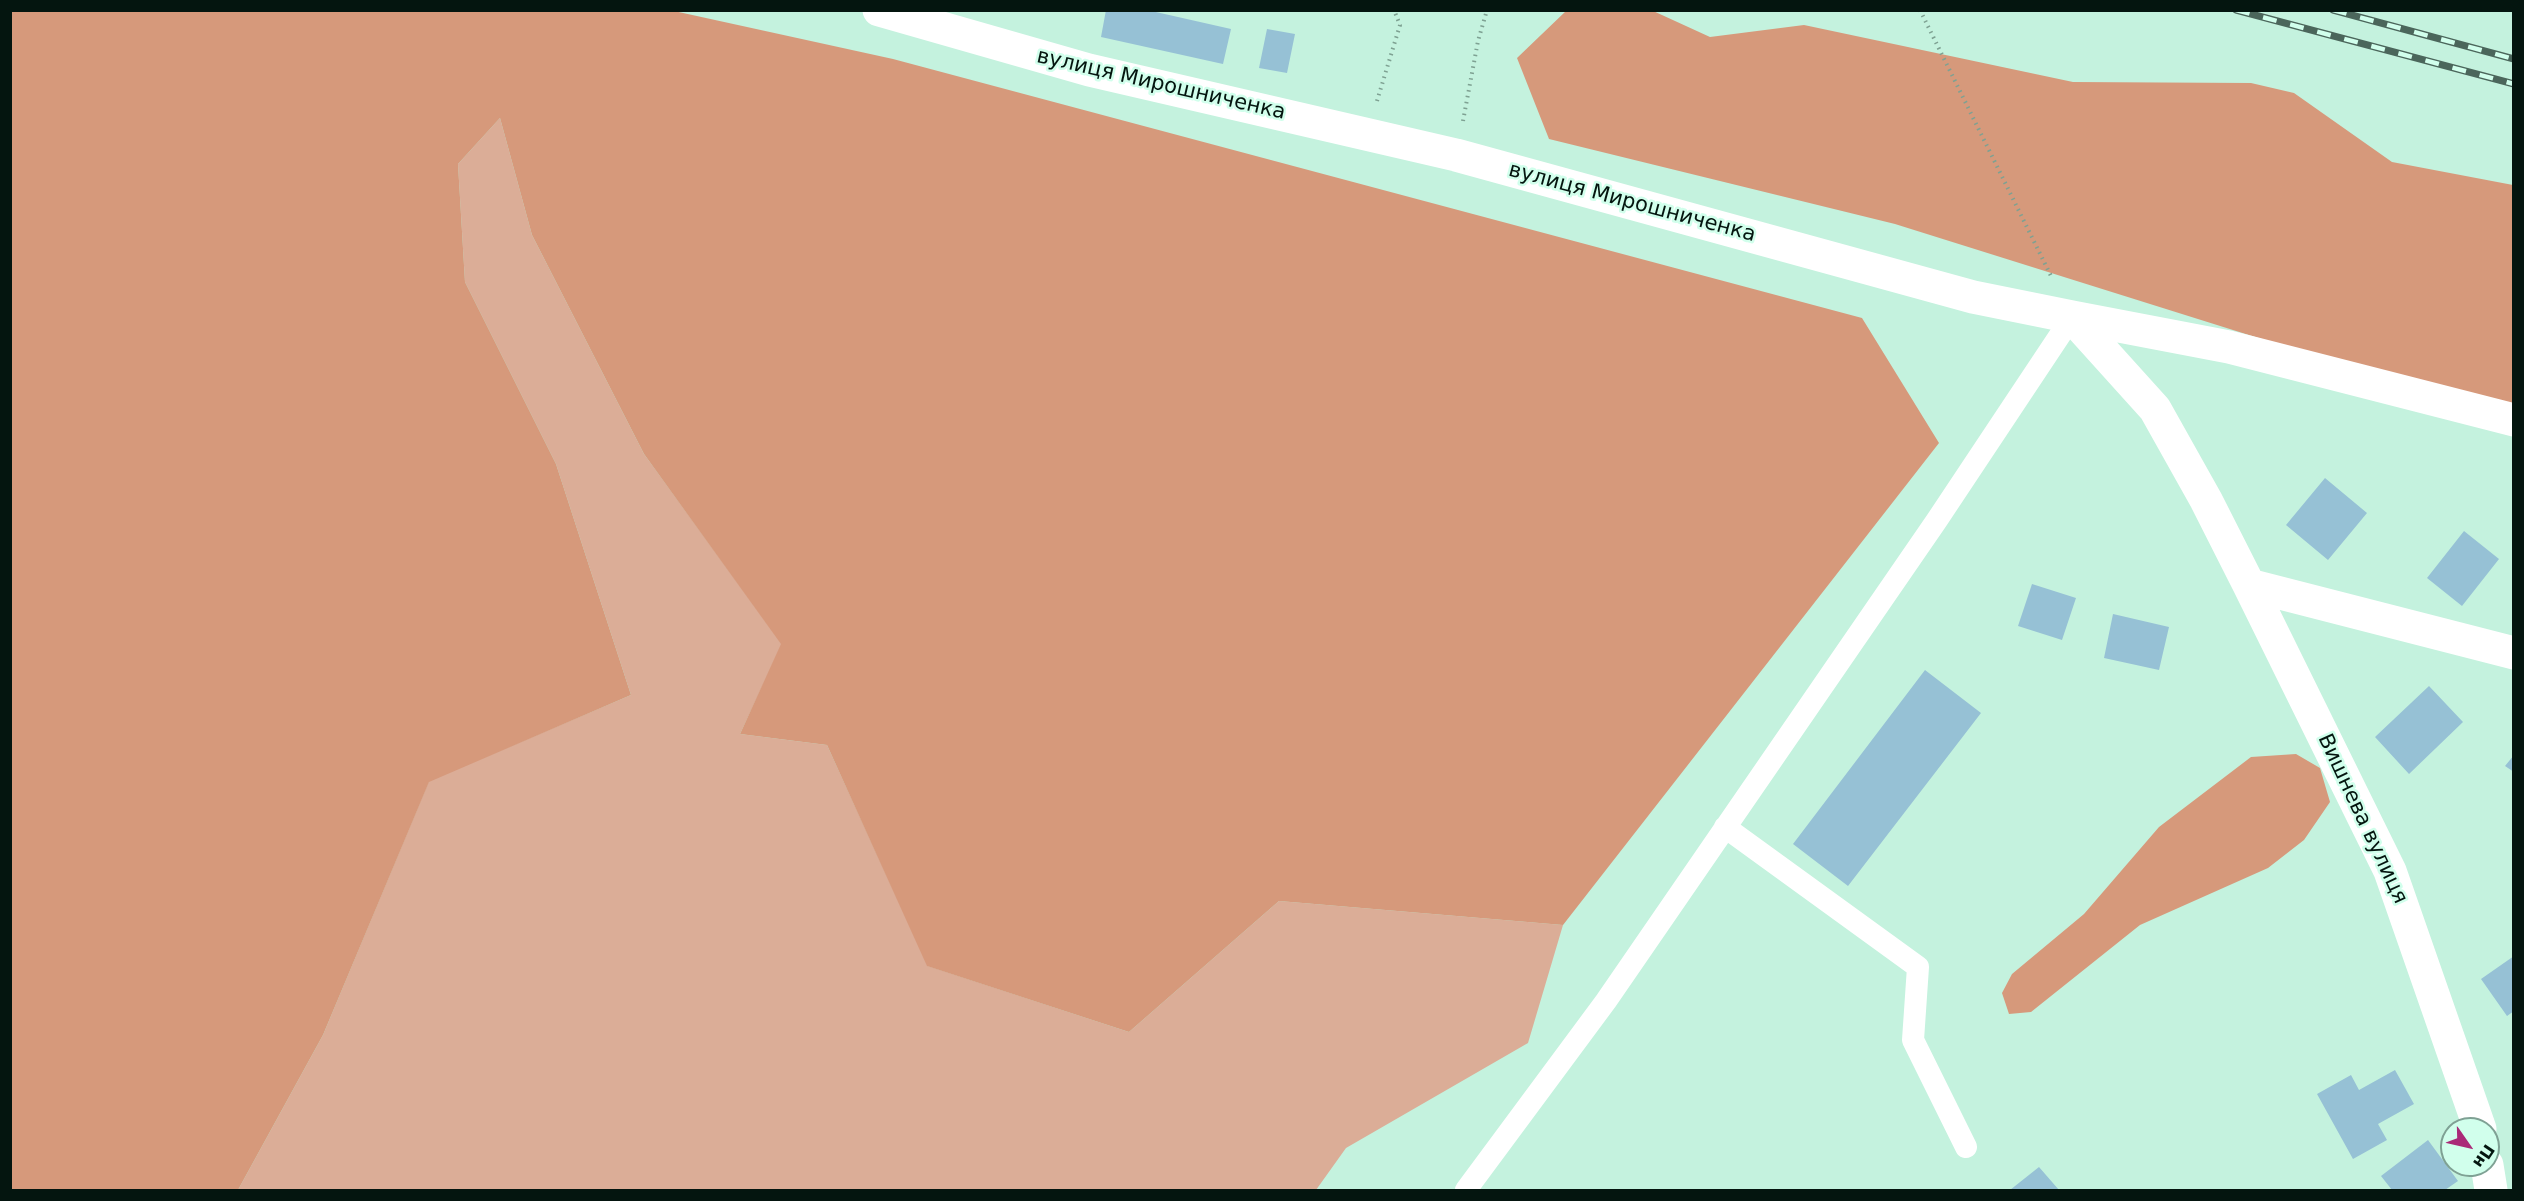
<!DOCTYPE html>
<meta charset="utf-8">
<style>
body{margin:0}
#map{position:relative;width:2524px;height:1201px;overflow:hidden;background:#c4f2de;font-family:"DejaVu Sans",sans-serif}
canvas{display:block}
.frame{position:absolute;inset:0;border:12px solid #04150f;pointer-events:none}
.north{position:absolute;left:2440px;top:1117px;width:60px;height:60px;box-sizing:border-box;background:#d1ffec;border:2px solid #7fa194;border-radius:50%;rotate:124deg;font-size:16px;font-weight:700;line-height:24px;text-align:center;color:#04150f}
.north::after{content:'';display:block;margin:auto;width:21px;height:27px;background:#aa2a78;clip-path:polygon(50% 0,100% 100%,50% 72%,0 100%)}
</style>
<div id="map">
<canvas width="2524" height="1201"></canvas>
<div class="frame"></div>
<div class="north">Пн</div>
</div>
<script>
const context = document.querySelector('canvas').getContext('2d');
context.lineJoin = 'round';
function paint(path, color) { context.fillStyle = color; context.fill(path, 'evenodd'); }
const toPath = rows => new Path2D(rows.map(r => 'M' + r).join(''));
function strokePath(path, color, width, dash) { context.strokeStyle = color; context.lineWidth = width; context.lineCap = dash ? 'butt' : 'round'; context.setLineDash(dash || []); context.stroke(path); }
function label(font, color, halo, rows, align = 'center') {
  context.font = font + ' "DejaVu Sans",sans-serif'; context.lineWidth = 5; context.setLineDash([]); context.textBaseline = 'middle'; context.strokeStyle = halo; context.fillStyle = color; for (const [text, x, y, turn = 0] of rows) {
    context.save(); context.translate(x, y); context.rotate((+turn || 0) * Math.PI / 180); context.textAlign = isNaN(turn) ? turn : align; if (halo) context.strokeText(text, 0, 0); context.fillText(text, 0, 0); context.restore();
  }
}
const green = toPath([
 [500,118,532,235,644,454,782,644,740,734,827,745,928,966,1129,1032,1279,901,1563,925,1528,1043,1346,1148,1316,1190,238,1190,323,1035,429,781,631,695,556,464,465,282,458,164]
]);
const forest = toPath([
 [1651,10,1710,37,1804,25,2073,82,2251,83,2294,93,2392,162,2513,185,2513,415,2504,415,1895,224,1549,139,1517,58,1566,11],
 [10,11,674,11,893,59,1862,318,1939,443,1563,925,1279,901,1129,1032,927,966,827,745,740,734,781,644,644,454,532,235,500,118,458,164,465,282,556,464,631,695,429,782,323,1035,238,1190,11,1190],
 [2296,754,2320,768,2330,802,2304,840,2268,868,2140,925,2031,1012,2009,1014,2002,993,2012,974,2084,914,2159,827,2251,757]
]);
const building = toPath([
 [1106,10,1147,10,1231,29,1223,64,1101,37],
 [1267,29,1295,34,1287,73,1259,68],
 [2325,478,2367,513,2328,560,2286,525],
 [2464,531,2499,559,2462,606,2427,578],
 [2032,584,2076,598,2062,640,2018,626],
 [2113,614,2169,627,2159,670,2104,658],
 [1925,670,1981,713,1848,886,1793,844],
 [2429,686,2463,722,2409,774,2375,737],
 [2514,755,2514,772,2505,766],
 [2514,956,2514,1011,2507,1016,2481,979],
 [2395,1070,2414,1104,2378,1124,2387,1140,2353,1159,2317,1094,2351,1075,2359,1090],
 [2428,1140,2458,1181,2445,1190,2392,1190,2381,1176],
 [2039,1167,2059,1190,2010,1190]
]);
const path = toPath([
 [1920,10,2051,276],
 [1377,101,1400,25,1394,10],
 [1463,121,1478,41,1487,10]
]);
const service = toPath([
 [1725,827,1918,967,1913,1040,1966,1147],
 [1466,1190,1606,1001,1937,520,2072,317]
]);
const minor = toPath([
 [879,10,1089,70,1456,155,1973,297,2072,317,2155,409,2206,500,2249,585,2390,871,2480,1129],
 [2072,317,2229,347,2514,420],
 [2249,585,2514,653],
 [2487,1165,2491,1190]
]);
const rail = toPath([
 [2236,10,2514,84],
 [2333,10,2514,59]
]);
const streetNames = [
 ["вулиця Мирошниченка",1161,85,13],
 ["вулиця Мирошниченка",1632,203,15],
 ["Вишнева вулиця",2362,819,65]
];
paint(green, '#dbad97');
paint(forest, '#d6997b');
paint(building, '#96c1d5');
strokePath(path, '#7ea192', 4, [1.5, 4.5]);
strokePath(service, '#fff', 22);
strokePath(minor, '#fff', 33);
strokePath(rail, '#4b665b', 7);
strokePath(rail, '#d1ffec', 4.5, [14]);
label('21px', '#04150f', '#d1ffec', streetNames);
</script>
